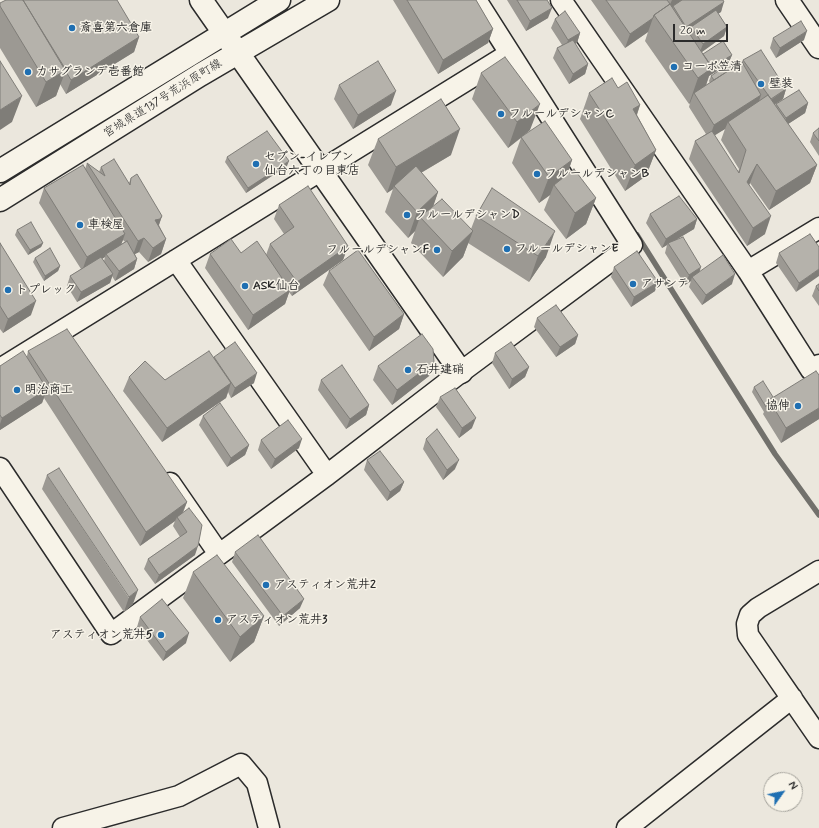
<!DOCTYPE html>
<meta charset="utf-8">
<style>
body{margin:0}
#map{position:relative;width:819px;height:828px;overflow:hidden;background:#ebe7dd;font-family:Mynerve,sans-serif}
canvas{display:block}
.north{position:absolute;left:763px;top:772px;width:40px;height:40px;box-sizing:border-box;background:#f7f3e8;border:1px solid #a5a39c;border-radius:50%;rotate:57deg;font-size:11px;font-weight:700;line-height:16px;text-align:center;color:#2b2b2b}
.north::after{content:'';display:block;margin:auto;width:14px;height:18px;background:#1f6fb2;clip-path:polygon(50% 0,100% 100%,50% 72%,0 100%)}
.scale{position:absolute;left:673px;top:24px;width:55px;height:18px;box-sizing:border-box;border:2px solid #2b2b2b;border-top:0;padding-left:5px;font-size:12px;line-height:14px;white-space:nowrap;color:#2b2b2b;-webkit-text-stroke:3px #f7f3e8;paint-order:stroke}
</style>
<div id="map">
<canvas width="819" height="828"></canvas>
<div class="north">N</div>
<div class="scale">20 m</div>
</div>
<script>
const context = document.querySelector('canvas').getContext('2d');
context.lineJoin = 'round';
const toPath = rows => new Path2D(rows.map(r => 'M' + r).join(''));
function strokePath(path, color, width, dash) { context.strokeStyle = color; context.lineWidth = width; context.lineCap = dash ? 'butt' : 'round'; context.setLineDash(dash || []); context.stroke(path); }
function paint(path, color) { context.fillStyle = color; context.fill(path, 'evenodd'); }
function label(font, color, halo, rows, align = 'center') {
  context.font = font + ' Mynerve,"Klee One",sans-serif'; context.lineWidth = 3; context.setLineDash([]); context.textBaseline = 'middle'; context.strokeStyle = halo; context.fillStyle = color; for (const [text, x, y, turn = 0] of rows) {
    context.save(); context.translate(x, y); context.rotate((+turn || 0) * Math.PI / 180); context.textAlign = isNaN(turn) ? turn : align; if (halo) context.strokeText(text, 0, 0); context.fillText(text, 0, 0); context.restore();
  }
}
const stream = toPath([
 [637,235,775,454,819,515]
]);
const street = toPath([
 [561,0,748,271,811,370,819,365],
 [176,260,327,475],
 [748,271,819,228],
 [0,369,509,54],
 [0,468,111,634,327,475,461,372,632,245,476,0],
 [170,483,219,554],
 [819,571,758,608,750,615,747,624,748,635,819,738],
 [63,828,179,796,241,764,257,783,269,828],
 [627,828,792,698]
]);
const secondary = toPath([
 [201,0,461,372],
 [787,0,819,47],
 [0,171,279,0],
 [0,200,200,75,328,0]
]);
const wall = toPath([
 [393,0,476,0,493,29,488,43,438,74],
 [507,0,547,0,548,18,526,31],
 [591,0,723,0,721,12,718,13,727,27,724,36,702,52,703,54,732,55,728,64,709,76,706,85,710,83,709,81,711,76,734,67,742,62,743,60,786,89,783,99,775,105,776,106,776,104,808,103,805,113,788,124,817,165,810,183,769,210,750,183,749,185,765,234,747,246,689,159,695,141,706,134,689,107,690,103,689,104,645,41,648,32,625,48],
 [725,129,721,140,739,169,738,172,714,135],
 [0,3,139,37,134,52,66,94,60,84,56,96,36,107,0,48],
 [555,19,580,33,577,43,575,43,588,64,585,74,569,84,553,58,557,48,562,45,551,28],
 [773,38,804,40,776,58,770,48],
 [481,73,530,130,523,136,572,160,567,174,596,198,586,224,566,239,544,210,550,195,539,203,512,163,521,138,508,148,472,99],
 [339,85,391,105,353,129,334,99],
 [618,88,640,105,637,115,656,150,646,176,625,191,580,119,589,93],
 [819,128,819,156,810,142,813,133],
 [378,139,451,155,421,173,438,192,433,207,471,229,476,216,546,257,529,282,468,243,463,257,443,277,411,243,415,231,408,238,385,212,393,189,387,193,368,165],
 [227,157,287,166,246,193,225,162],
 [87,163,99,172,101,167,129,183,131,178,162,216,159,225,166,239,161,254,148,262,139,252,135,254,137,259,134,269,115,281,112,276,110,283,77,302,67,286,70,276,81,269,39,203,44,188,85,169],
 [123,240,125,242,121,244],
 [105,257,104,261,102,259],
 [279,205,348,246,343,260,292,296,289,292,285,304,248,330,205,268,210,254,241,253,266,255,270,244,284,234,274,219],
 [650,214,697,219,694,229,677,239,699,272,732,284,702,305,689,287,691,281,685,285,665,253,667,245,662,248,646,223],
 [17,230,43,243,41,247,28,255,15,235],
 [0,243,31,315,3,333,0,329],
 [819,247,796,292,776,263,779,253],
 [35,258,60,266,58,271,44,281,33,262],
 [614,267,655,291,631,307,611,277],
 [329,271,404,314,399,329,369,351,323,285],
 [819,284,819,306,812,296,816,286],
 [537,318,578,335,575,344,556,357,534,327],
 [28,351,187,502,183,513,195,555,155,584,144,569,148,559,180,537,173,526,175,521,140,546,44,398,42,403,0,430,0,366,27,356],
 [495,353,529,367,525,377,509,389,492,363],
 [214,357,254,383,231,398,228,392,226,398,162,442,123,391,129,377,165,380],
 [434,362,429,376,392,405,373,380,378,366],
 [819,375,819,419,781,443,763,414,764,412,752,392,754,387,773,397],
 [321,380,369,405,366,415,346,429,318,390],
 [440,397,472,428,459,438,436,407],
 [203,416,249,445,245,455,227,467,199,425],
 [426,439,455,469,443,480,423,449],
 [261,440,299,448,271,469,258,450],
 [367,460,404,482,400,491,387,501,364,470],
 [47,475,133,604,124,612,42,489],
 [235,552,300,608,279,626,232,562],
 [193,572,264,616,254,642,230,662,183,598],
 [140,617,186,643,163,661,137,627]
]);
const shadedWall = toPath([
 [672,0,686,0,673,6,672,9,669,7],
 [724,2,721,12,693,30,691,27,688,33,683,37,686,27],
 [552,8,548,18,526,31,530,21],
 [653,18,648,32,625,48,630,34],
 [727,27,724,36,699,54,703,44],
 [493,29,488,43,438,74,443,60],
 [807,31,804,40,776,58,780,48],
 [580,33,577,43,565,49,568,40],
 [139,37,134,52,66,94,71,80],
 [732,55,728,64,709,76,703,94,694,93,690,103,689,104,698,78,709,69],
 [588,64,585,74,569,84,573,74],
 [66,70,56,96,36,107,46,82],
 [786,89,783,99,767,109,771,100],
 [396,91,391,105,353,129,358,115],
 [761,95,756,110,728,122,725,129,709,139,714,125],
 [22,96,12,122,0,130,0,110],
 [808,103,805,113,782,128,786,118],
 [540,104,530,130,508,148,517,122],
 [640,105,631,131,633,109],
 [460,129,451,155,395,188,394,186,393,189,387,193,396,167],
 [656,150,646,176,625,191,635,165],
 [572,160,563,186,554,185,550,195,539,203,549,177],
 [289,161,287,166,246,193,248,188],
 [757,164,750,183,741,201,747,182],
 [817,165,810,183,769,210,776,191],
 [438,192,429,218,420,217,415,231,408,238,417,212],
 [596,198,586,224,566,239,575,213],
 [162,216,157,230,155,220],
 [771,216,765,234,747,246,753,228],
 [697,219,694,229,669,244,668,243,667,245,662,248,666,239],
 [473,231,463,257,443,277,452,251],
 [555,231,546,257,529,282,538,256],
 [125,234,120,248,106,254,105,257,82,271,87,257],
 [144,238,139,252,133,255,138,241],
 [166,239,161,254,148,262,153,248],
 [43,243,41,247,28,255,30,250],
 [348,246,343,260,292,296,297,282],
 [137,259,134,269,115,281,119,271],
 [60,266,58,271,44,281,45,276],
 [701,267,698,277,692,277,691,281,685,285,689,275],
 [819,269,819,276,796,292,799,283],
 [113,274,110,283,77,302,81,292],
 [735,274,732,284,702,305,706,295],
 [658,282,655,291,631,307,634,297],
 [290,290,285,304,248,330,253,315],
 [36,301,31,315,3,333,8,319],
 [404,314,399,329,369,351,374,337],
 [578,335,575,344,556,357,560,347],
 [434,362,429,376,392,405,397,390],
 [529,367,525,377,509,389,512,379],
 [257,373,254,383,231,398,235,388],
 [231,383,226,398,162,442,167,428],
 [47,389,42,403,0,430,0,424,2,418],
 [369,405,366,415,346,429,350,419],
 [819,408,819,419,781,443,786,428],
 [476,418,472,428,459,438,462,428],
 [302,439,299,448,271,469,275,459],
 [249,445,245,455,227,467,231,458],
 [459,460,455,469,443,480,447,470],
 [404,482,400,491,387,501,390,492],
 [187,502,181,516,177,517,175,521,140,546,146,532],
 [198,546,195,555,155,584,159,575],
 [138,590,133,604,124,612,129,597],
 [304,599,300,608,279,626,283,616],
 [264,616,254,642,230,662,240,637],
 [189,633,186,643,163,661,166,652]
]);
const building = toPath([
 [6,0,23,0,66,70,46,82,0,6,0,3,6,0],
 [23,0,117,0,139,37,71,80,23,0],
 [407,0,476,0,493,29,443,60,407,0],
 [517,0,547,0,552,8,530,21,517,0],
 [606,0,667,0,670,4,654,15,653,18,630,34,606,0],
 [682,0,723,0,724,2,686,27,673,6,682,0],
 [670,4,712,68,698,78,654,15,670,4],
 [716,10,727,27,703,44,691,27,716,10],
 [565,11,580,33,568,40,555,19,565,11],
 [801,21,807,31,780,48,773,38,801,21],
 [573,40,588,64,573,74,557,48,573,40],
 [723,41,732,55,712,67,703,54,723,41],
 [761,50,786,89,771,99,743,60,761,50],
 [505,57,540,104,517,122,481,73,505,57],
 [0,61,22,96,0,110,0,61],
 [378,61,396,91,358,115,339,85,378,61],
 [731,62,734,67,714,80,711,76,731,62],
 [742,62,761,95,714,125,694,93,742,62],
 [612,78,618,88,627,82,640,105,633,109,656,150,635,165,589,93,612,78],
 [799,90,808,103,786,118,776,104,799,90],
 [768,95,817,165,776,191,757,164,747,182,771,216,753,228,695,141,712,131,739,173,746,150,728,122,768,95],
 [441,99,460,129,396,167,378,139,441,99],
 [545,121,572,160,549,177,521,137,545,121],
 [819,128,819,141,813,133,819,128],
 [267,131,289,161,248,188,227,157,267,131],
 [114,159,130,185,131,178,137,174,162,216,160,219,155,220,166,239,153,248,144,238,138,241,87,163,105,176,101,167,114,159],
 [83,165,125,234,87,257,44,188,83,165],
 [416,166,438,192,417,212,394,186,416,166],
 [574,169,596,198,575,213,554,185,574,169],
 [308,186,348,246,297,282,270,244,294,227,279,205,308,186],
 [492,188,555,231,538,256,476,216,492,188],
 [679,196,697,219,666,239,650,214,679,196],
 [442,199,473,231,452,251,420,217,442,199],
 [31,222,43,243,30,250,17,230,31,222],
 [810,234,819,247,819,269,799,283,779,253,810,234],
 [683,237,701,267,689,275,668,243,683,237],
 [231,239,241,253,257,241,290,290,253,315,210,254,231,239],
 [127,241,137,259,119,271,106,254,127,241],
 [0,243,36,301,8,319,0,306,0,243],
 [50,248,60,266,45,276,35,258,50,248],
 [358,250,404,314,374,337,329,271,358,250],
 [637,251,658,282,634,297,614,267,637,251],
 [723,255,735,274,706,295,692,277,723,255],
 [101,257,113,274,81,292,70,276,101,257],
 [819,284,819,291,816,286,819,284],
 [556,305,578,335,560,347,537,318,556,305],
 [67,329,187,502,146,532,28,351,67,329],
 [422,334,433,349,434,362,397,390,378,366,422,334],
 [235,342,257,373,235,388,214,357,235,342],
 [511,342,529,367,512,379,495,353,511,342],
 [23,351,47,389,2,418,0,415,0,366,23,351],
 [209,351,231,383,167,428,129,377,145,361,165,380,209,351],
 [342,365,369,405,350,419,321,380,342,365],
 [816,371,819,375,819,408,786,428,769,400,816,371],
 [763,381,773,397,769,400,766,407,754,387,763,381],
 [455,388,476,418,462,428,440,397,455,388],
 [220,403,249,445,231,458,203,416,220,403],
 [288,420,302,439,275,459,261,440,288,420],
 [437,429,459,460,447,470,426,439,437,429],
 [380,451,404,482,390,492,367,460,380,451],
 [59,468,138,590,129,597,47,475,59,468],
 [189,508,202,525,198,546,159,575,148,559,187,532,177,517,189,508],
 [258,535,304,599,283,616,235,552,258,535],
 [217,555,264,616,240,637,193,572,217,555],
 [162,599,189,633,166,652,140,617,162,599]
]);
const markers = [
 [72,28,4,"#1f6fb2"],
 [674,67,4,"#1f6fb2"],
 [28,72,4,"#1f6fb2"],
 [761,84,4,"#1f6fb2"],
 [501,114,4,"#1f6fb2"],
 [256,164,4,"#1f6fb2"],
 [537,174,4,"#1f6fb2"],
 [407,215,4,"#1f6fb2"],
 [80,225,4,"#1f6fb2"],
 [507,249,4,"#1f6fb2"],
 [437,250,4,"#1f6fb2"],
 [633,284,4,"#1f6fb2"],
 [245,286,4,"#1f6fb2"],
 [8,290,4,"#1f6fb2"],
 [408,370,4,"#1f6fb2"],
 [17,390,4,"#1f6fb2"],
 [798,406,4,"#1f6fb2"],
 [266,585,4,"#1f6fb2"],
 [218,620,4,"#1f6fb2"],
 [161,635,4,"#1f6fb2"]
];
const poiNames = [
 ["斎喜第六倉庫",80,28],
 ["コーポ笠清",682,67],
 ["カサグランデ壱番館",36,72],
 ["壁装",769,84],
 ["フルールデシャンC",509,114],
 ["セブン-イレブン",264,157],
 ["仙台六丁の目東店",264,171],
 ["フルールデシャンB",545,174],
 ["フルールデシャンD",415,215],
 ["車検屋",88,225],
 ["フルールデシャンE",515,249],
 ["フルールデシャンF",429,250,"right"],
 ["アサンテ",641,284],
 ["ASK仙台",253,286],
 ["トプレック",16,290],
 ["石井建硝",416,370],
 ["明治商工",25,390],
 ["協伸",790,406,"right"],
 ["アスティオン荒井2",274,585],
 ["アスティオン荒井3",226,620],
 ["アスティオン荒井5",153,635,"right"]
];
const streetNames = [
 ["宮城県道137号荒浜原町線",163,99,-32]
];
strokePath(stream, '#72716c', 5.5);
strokePath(street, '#2b2b2b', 23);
strokePath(secondary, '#2b2b2b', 25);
strokePath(street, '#f7f3e8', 20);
strokePath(secondary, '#f7f3e8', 22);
paint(wall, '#9c9993');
paint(shadedWall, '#7f7d78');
paint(building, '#b5b2ab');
strokePath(building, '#7f7d78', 1);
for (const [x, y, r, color] of markers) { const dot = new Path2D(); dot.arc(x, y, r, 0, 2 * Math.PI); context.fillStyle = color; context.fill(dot); strokePath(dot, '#f7f3e8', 1.5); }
label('bold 12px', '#2b2b2b', '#f7f3e8', poiNames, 'left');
label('12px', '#2b2b2b', '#f7f3e8', streetNames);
</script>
